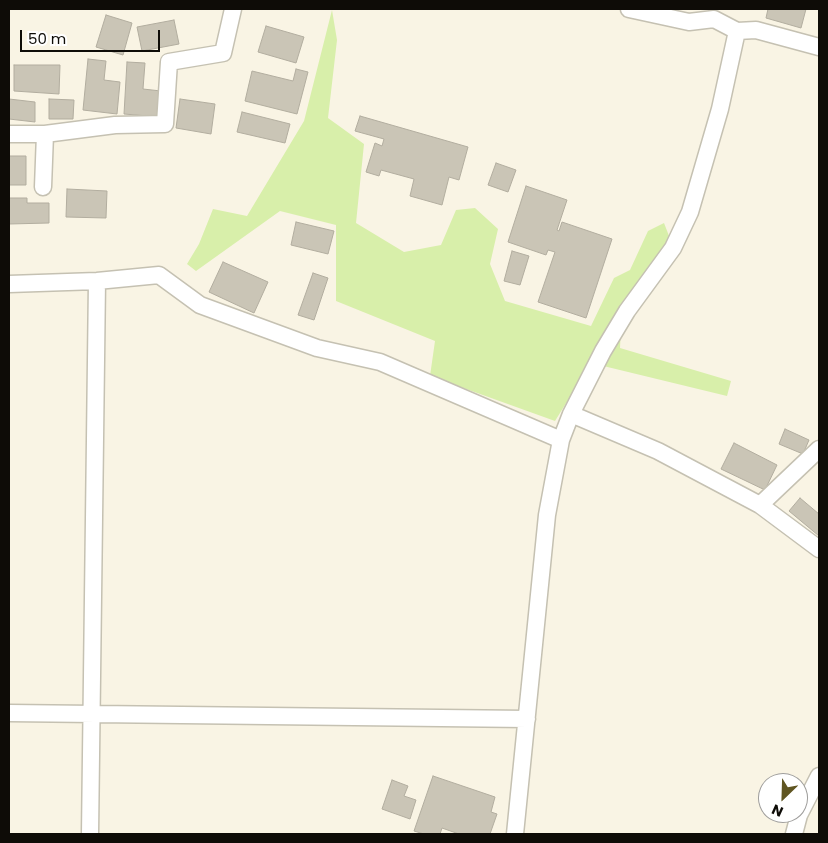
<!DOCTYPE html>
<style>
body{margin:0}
#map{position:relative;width:828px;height:843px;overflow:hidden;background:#f9f4e4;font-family:Poppins,sans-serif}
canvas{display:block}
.frame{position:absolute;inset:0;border:10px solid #0e0c07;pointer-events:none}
.north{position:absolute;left:758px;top:773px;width:50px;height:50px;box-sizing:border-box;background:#fff;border:1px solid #9f9e9c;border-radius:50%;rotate:204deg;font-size:14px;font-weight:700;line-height:20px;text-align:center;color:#0e0c07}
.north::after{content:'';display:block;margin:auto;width:18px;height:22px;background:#605622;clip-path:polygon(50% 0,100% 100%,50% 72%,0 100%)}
.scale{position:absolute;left:20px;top:30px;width:140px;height:22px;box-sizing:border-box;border:2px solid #0e0c07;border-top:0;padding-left:6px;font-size:15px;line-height:18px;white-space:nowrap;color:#0e0c07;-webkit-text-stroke:4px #fff;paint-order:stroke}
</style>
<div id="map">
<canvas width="828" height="843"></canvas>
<div class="frame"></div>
<div class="north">N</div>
<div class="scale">50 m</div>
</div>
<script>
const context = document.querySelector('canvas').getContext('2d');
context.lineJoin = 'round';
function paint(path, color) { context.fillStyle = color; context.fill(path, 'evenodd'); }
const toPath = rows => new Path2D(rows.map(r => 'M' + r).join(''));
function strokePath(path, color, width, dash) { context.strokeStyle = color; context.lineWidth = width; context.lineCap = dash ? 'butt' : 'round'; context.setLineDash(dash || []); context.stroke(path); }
const green = toPath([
 [332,10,337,40,328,118,364,144,356,223,404,252,441,245,456,210,475,208,498,229,490,264,505,301,591,326,614,278,630,270,648,231,664,223,671,241,622,307,620,348,731,381,727,396,591,363,555,421,430,376,435,341,336,301,336,225,280,211,196,271,187,264,199,244,213,209,247,216,304,121]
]);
const building = toPath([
 [768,9,806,9,801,28,766,18,768,9],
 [106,15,132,23,123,55,96,47,106,15],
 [174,20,179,44,142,51,137,27,174,20],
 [266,26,304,37,296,63,258,52,266,26],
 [88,59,106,61,104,80,120,82,117,114,83,110,88,59],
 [127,62,145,63,143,89,161,91,160,117,124,114,127,62],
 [14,65,60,65,59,94,14,91,14,65],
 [296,69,308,72,297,114,245,101,252,71,293,81,296,69],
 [9,99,35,102,35,122,9,119,9,99],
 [49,99,74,100,73,119,49,119,49,99],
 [180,99,215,104,211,134,176,128,180,99],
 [242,112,290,124,285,143,237,132,242,112],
 [360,116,468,147,459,180,449,177,442,205,410,196,414,179,381,170,379,176,366,172,375,143,382,146,384,139,355,131,360,116],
 [9,156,26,156,26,185,9,185,9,156],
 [496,163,516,170,508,192,488,185,496,163],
 [526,186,567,200,557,230,559,231,562,222,612,239,586,318,538,302,555,252,548,250,546,255,508,242,526,186],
 [67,189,107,191,106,218,66,217,67,189],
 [9,198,27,198,27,203,49,203,49,223,9,224,9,198],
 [296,222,334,231,328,254,291,245,296,222],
 [512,251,529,256,520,285,504,281,512,251],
 [223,262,268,282,254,313,209,292,223,262],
 [313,273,328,278,314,320,298,315,313,273],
 [785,429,809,440,803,454,779,444,785,429],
 [734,443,777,465,765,490,721,469,734,443],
 [800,498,819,514,819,536,789,511,800,498],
 [433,776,495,797,491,812,497,814,490,834,459,834,442,828,440,834,424,834,414,831,433,776],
 [392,780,408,786,404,796,416,800,410,819,382,809,392,780]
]);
const minor = toPath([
 [629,9,689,22,714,19,737,31,756,30,819,47],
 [9,134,45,134,115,125,165,124,169,62,223,53,233,9],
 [43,187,45,134],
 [9,284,97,281,159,275,200,305,317,348,380,362,561,440],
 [571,414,658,451,760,505,819,549],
 [760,505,819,449],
 [9,713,527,719],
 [90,834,97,281],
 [515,834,547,515,561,440,571,414,603,351,627,311,673,248,690,212,720,109,737,31],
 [794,834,799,815,819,776]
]);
paint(green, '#d8efaa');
paint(building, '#cac5b6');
strokePath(building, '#b2ad9f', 1);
strokePath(minor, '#c5c1b2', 19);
strokePath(minor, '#fff', 16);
</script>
